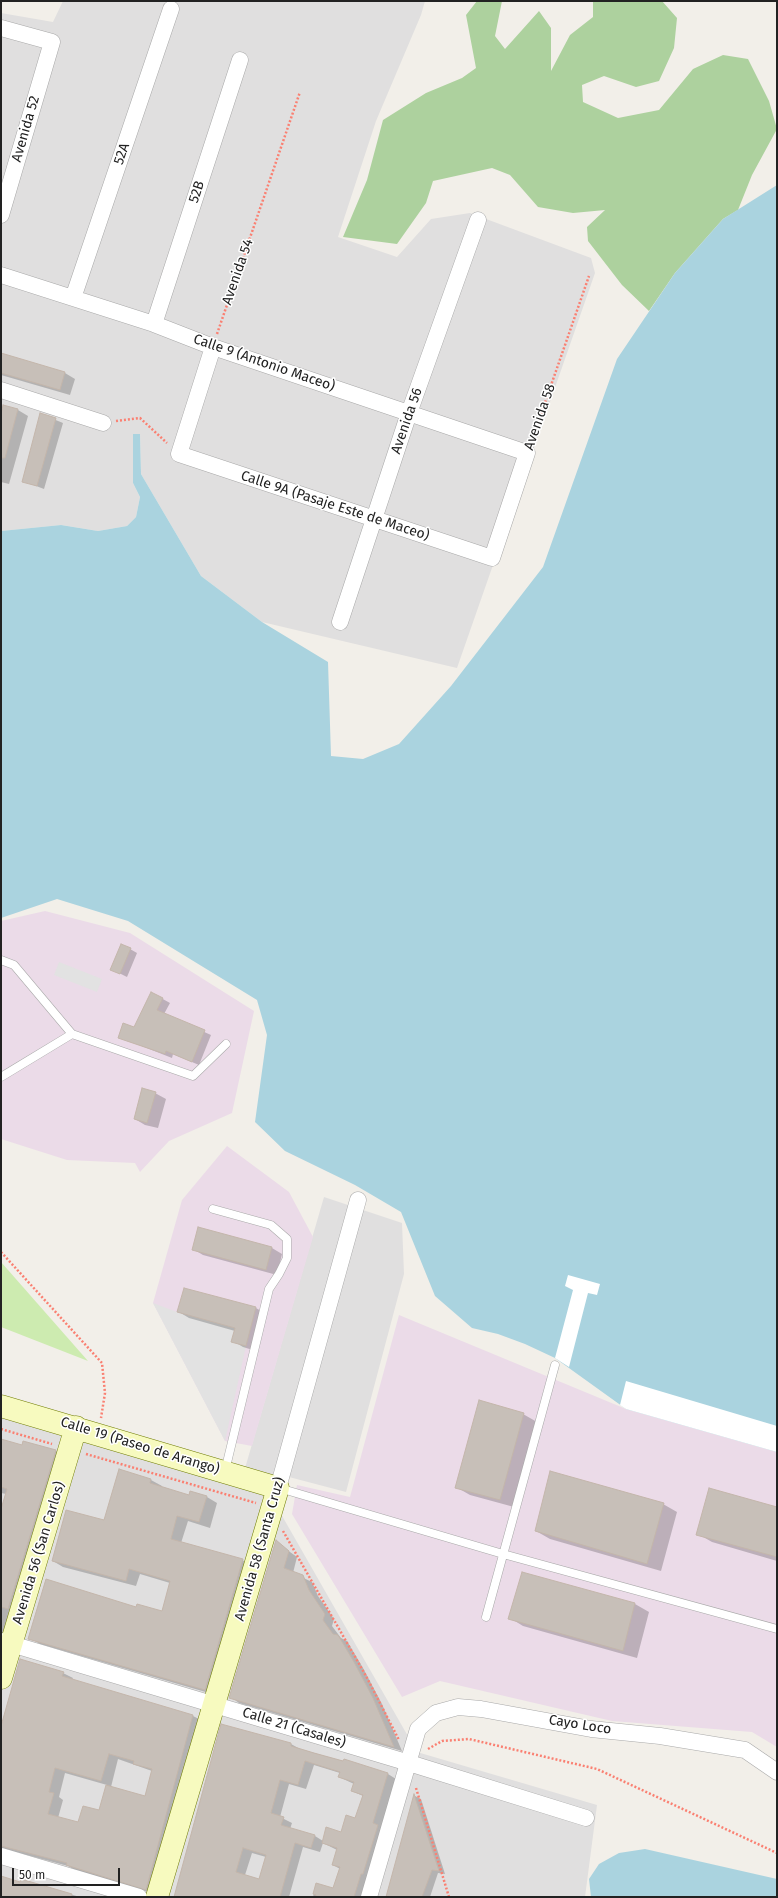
<!DOCTYPE html>
<style>
body{margin:0}
#map{position:relative;width:778px;height:1898px;overflow:hidden;background:#f2efe9;font-family:"Fira Sans",sans-serif}
canvas{display:block}
.frame{position:absolute;inset:0;border:2px solid #222;pointer-events:none}
.scale{position:absolute;left:12px;top:1868px;width:108px;height:18px;box-sizing:border-box;border:2px solid #222;border-top:0;padding-left:5px;font-size:12px;line-height:14px;white-space:nowrap;color:#222;-webkit-text-stroke:3px #fff;paint-order:stroke}
</style>
<div id="map">
<canvas width="778" height="1898"></canvas>
<div class="frame"></div>
<div class="scale">50 m</div>
</div>
<script>
const context = document.querySelector('canvas').getContext('2d');
context.lineJoin = 'round';
function paint(path, color) { context.fillStyle = color; context.fill(path, 'evenodd'); }
const toPath = rows => new Path2D(rows.map(r => 'M' + r).join(''));
function strokePath(path, color, width, dash) { context.strokeStyle = color; context.lineWidth = width; context.lineCap = dash ? 'butt' : 'round'; context.setLineDash(dash || []); context.stroke(path); }
function label(font, color, halo, rows, align = 'center') {
  context.font = font + ' "Fira Sans",sans-serif'; context.lineWidth = 3; context.setLineDash([]); context.textBaseline = 'middle'; context.strokeStyle = halo; context.fillStyle = color; for (const [text, x, y, turn = 0] of rows) {
    context.save(); context.translate(x, y); context.rotate((+turn || 0) * Math.PI / 180); context.textAlign = isNaN(turn) ? turn : align; if (halo) context.strokeText(text, 0, 0); context.fillText(text, 0, 0); context.restore();
  }
}
const residential = toPath([
 [63,1,425,1,421,15,376,121,338,237,397,257,431,219,470,213,591,258,595,273,457,668,262,622,201,576,141,474,140,434,133,435,133,483,140,497,136,517,127,526,98,531,61,525,1,531,1,13,53,22],
 [324,1197,402,1223,404,1274,346,1492,289,1477,281,1514,417,1752,597,1805,585,1897,1,1897,1,1409,241,1482]
]);
const industrial = toPath([
 [45,911,130,933,254,1011,232,1113,169,1141,140,1172,135,1163,67,1160,1,1139,1,921],
 [227,1146,289,1192,313,1237,252,1446,225,1441,153,1303,182,1200],
 [399,1315,626,1409,777,1452,777,1747,752,1732,612,1721,440,1681,402,1697,292,1514,297,1485,350,1497]
]);
const grass = toPath([
 [1,1262,88,1361,1,1327]
]);
const forest = toPath([
 [477,1,502,1,495,36,505,49,539,11,551,28,551,71,570,35,593,17,593,1,662,1,677,18,674,48,659,81,636,87,604,76,582,85,583,102,618,118,659,110,693,69,723,55,748,59,769,101,777,129,752,175,738,210,723,219,675,273,649,311,622,285,588,241,587,227,605,210,573,213,538,207,510,175,492,168,433,181,426,203,397,244,343,237,367,180,383,120,426,93,462,78,476,68,466,15]
]);
const parking = toPath([
 [59,962,102,979,97,992,54,975],
 [153,1303,177,1312,235,1328,246,1346,225,1441]
]);
const water = toPath([
 [777,185,777,1452,626,1409,555,1358,525,1344,498,1334,472,1328,435,1296,401,1212,355,1185,285,1151,255,1122,267,1035,257,1000,128,921,57,899,1,918,1,531,61,525,98,531,127,526,136,517,140,497,133,483,133,434,140,434,141,474,201,576,262,622,328,662,331,756,363,759,399,744,451,686,543,567,617,359,675,273,723,219],
 [645,1849,777,1879,777,1897,591,1897,589,1879,599,1864,619,1853]
]);
const pier = toPath([
 [568,1275,600,1284,597,1295,588,1293,569,1367,555,1358,573,1290,565,1286],
 [626,1381,777,1426,777,1452,626,1409,620,1405]
]);
const shadow = toPath([
 [1,354,65,373,75,379,70,395,1,375],
 [18,410,28,416,9,484,1,482,1,418],
 [41,414,63,423,44,489,23,481],
 [130,949,137,953,127,977,111,969],
 [152,993,170,1003,164,1014,211,1035,199,1065,173,1054,172,1058,119,1037,135,1028],
 [155,1093,166,1099,158,1128,145,1125,135,1119],
 [272,1248,282,1254,277,1275,203,1255,193,1249],
 [256,1308,266,1314,256,1351,243,1347,233,1341,235,1331,189,1318,179,1312],
 [523,1414,537,1422,514,1507,470,1495,456,1487],
 [1,1440,23,1446,56,1451,64,1456,10,1636,1,1634,1,1513,6,1494,1,1493],
 [119,1470,151,1480,162,1486,161,1487,189,1496,207,1497,217,1503,210,1528,188,1521,181,1543,242,1560,253,1566,216,1695,40,1644,30,1638,137,1608,162,1612,170,1583,140,1574,136,1586,63,1567,53,1561,105,1521],
 [663,1504,677,1512,661,1571,550,1539,536,1531],
 [777,1508,777,1561,712,1542,698,1534],
 [276,1542,297,1557,293,1573,312,1582,318,1596,334,1619,332,1626,341,1638,347,1641,363,1668,382,1704,402,1751,239,1703,231,1697],
 [635,1604,649,1612,637,1658,523,1626,510,1618],
 [63,1673,73,1678,72,1680,193,1716,203,1721,156,1894,77,1871,68,1866,1,1848,1,1732],
 [118,1759,152,1771,145,1797,111,1787],
 [65,1773,107,1785,100,1811,79,1823,58,1818,63,1800,59,1797],
 [291,1744,300,1749,388,1774,396,1779,363,1897,313,1897,316,1884,334,1890,340,1869,333,1865,337,1850,323,1843,320,1852,303,1847,289,1897,175,1897],
 [314,1765,340,1773,339,1777,354,1784,352,1791,363,1796,356,1819,341,1833,323,1841,315,1836,290,1829,292,1823,280,1817,289,1784,306,1789],
 [252,1853,266,1857,260,1880,245,1875],
 [415,1796,421,1799,445,1874,438,1873,430,1897,387,1897],
 [1,1877,21,1883,21,1880,80,1897,1,1897]
]);
const building = toPath([
 [1,353,65,372,60,390,1,373,1,353],
 [3,405,18,409,5,458,1,458,1,414,3,405],
 [40,413,56,418,37,486,22,482,40,413],
 [121,944,131,948,120,974,110,970,121,944],
 [151,992,163,998,157,1010,205,1030,192,1062,166,1051,165,1054,118,1038,123,1023,134,1027,151,992],
 [142,1088,156,1092,147,1123,134,1119,142,1088],
 [198,1227,272,1247,266,1270,192,1250,198,1227],
 [184,1288,256,1307,246,1346,231,1342,235,1328,177,1312,184,1288],
 [479,1400,524,1413,500,1500,455,1488,479,1400],
 [1,1439,22,1445,23,1441,56,1450,8,1609,1,1607,1,1509,7,1489,1,1487,1,1439],
 [119,1469,151,1479,150,1483,189,1495,190,1491,207,1496,199,1522,177,1516,171,1539,243,1559,205,1690,28,1639,46,1579,136,1607,137,1604,162,1611,170,1581,129,1569,126,1581,52,1561,66,1510,104,1520,119,1469],
 [550,1471,664,1503,647,1564,535,1531,550,1471],
 [709,1488,777,1507,777,1557,696,1535,709,1488],
 [276,1540,289,1551,284,1568,303,1575,309,1590,325,1614,323,1620,333,1634,338,1635,354,1662,373,1698,394,1747,229,1698,276,1540],
 [522,1572,635,1603,623,1651,508,1619,522,1572],
 [20,1659,64,1672,62,1676,193,1715,146,1890,66,1865,67,1863,1,1846,1,1726,20,1659],
 [109,1754,134,1761,133,1764,152,1769,145,1796,106,1785,99,1810,83,1806,78,1822,48,1814,54,1793,49,1792,55,1768,101,1781,109,1754],
 [221,1724,291,1743,291,1746,314,1753,343,1761,344,1759,388,1773,373,1823,378,1825,363,1874,361,1874,354,1897,315,1897,316,1895,313,1894,316,1883,333,1888,340,1867,332,1865,337,1848,322,1843,326,1827,341,1832,346,1815,355,1818,363,1795,351,1791,354,1782,338,1777,340,1772,305,1761,298,1785,280,1780,271,1813,284,1817,281,1825,315,1835,311,1848,295,1843,280,1897,174,1897,221,1724],
 [243,1848,266,1855,259,1879,236,1872,243,1848],
 [414,1794,439,1871,432,1870,422,1897,386,1897,414,1794],
 [1,1876,20,1882,21,1879,72,1894,71,1897,1,1897,1,1876]
]);
const path = toPath([
 [217,334,300,92],
 [116,421,140,418,167,443],
 [532,440,589,276],
 [1,1252,102,1363,105,1393,101,1418],
 [1,1429,52,1444],
 [86,1454,256,1503],
 [283,1531,366,1676,399,1740],
 [428,1749,442,1741,469,1739,597,1769,777,1853],
 [416,1788,449,1897]
]);
const service = toPath([
 [1,960,14,965,72,1034,193,1076,226,1044],
 [1,1077,72,1034],
 [213,1209,271,1225,287,1239,287,1258,279,1274,269,1289,225,1471],
 [279,1488,503,1554,777,1629],
 [486,1617,555,1365]
]);
const minor = toPath([
 [1,28,52,42,1,215],
 [1,275,154,324,213,347,527,453,492,558,179,454,213,347],
 [73,298,171,9],
 [154,324,240,60],
 [1,390,103,423],
 [340,622,409,413,478,220],
 [278,1488,358,1200],
 [1,1641,409,1763,586,1818],
 [1,1856,139,1897],
 [369,1897,418,1729,436,1713,458,1707,481,1709,591,1729,660,1736,745,1750,777,1772]
]);
const secondary = toPath([
 [1,1406,278,1488,157,1897],
 [1,1678,76,1427]
]);
const streetNames = [
 ["Avenida 52",26,129,-74],
 ["52A",122,154,-71],
 ["52B",197,192,-72],
 ["Avenida 54",238,272,-71],
 ["Calle 9 (Antonio Maceo)",264,363,19],
 ["Avenida 58",540,417,-71],
 ["Avenida 56",407,421,-71],
 ["Calle 9A (Pasaje Este de Maceo)",335,506,18],
 ["Calle 19 (Paseo de Arango)",140,1446,17],
 ["Avenida 58 (Santa Cruz)",260,1549,-74],
 ["Avenida 56 (San Carlos)",39,1553,-73],
 ["Cayo Loco",580,1725,9],
 ["Calle 21 (Casales)",294,1728,17]
];
paint(residential, '#e0dfdf');
paint(industrial, '#ebdbe8');
paint(grass, '#cdebb0');
paint(forest, '#add19e');
paint(parking, '#e2e2e2');
paint(water, '#aad3df');
paint(pier, '#fff');
paint(shadow, '#0003');
paint(building, '#c7bfb8');
strokePath(building, '#c4b6ab', 1);
strokePath(service, '#a9a9a9', 9);
strokePath(minor, '#a9a9a9', 17);
strokePath(secondary, '#707d05', 23);
strokePath(path, '#fa8072', 2.5, [2, 2]);
strokePath(service, '#fff', 8);
strokePath(minor, '#fff', 16);
strokePath(secondary, '#f7fabf', 22);
label('14px', '#222', '#fff', streetNames);
</script>
